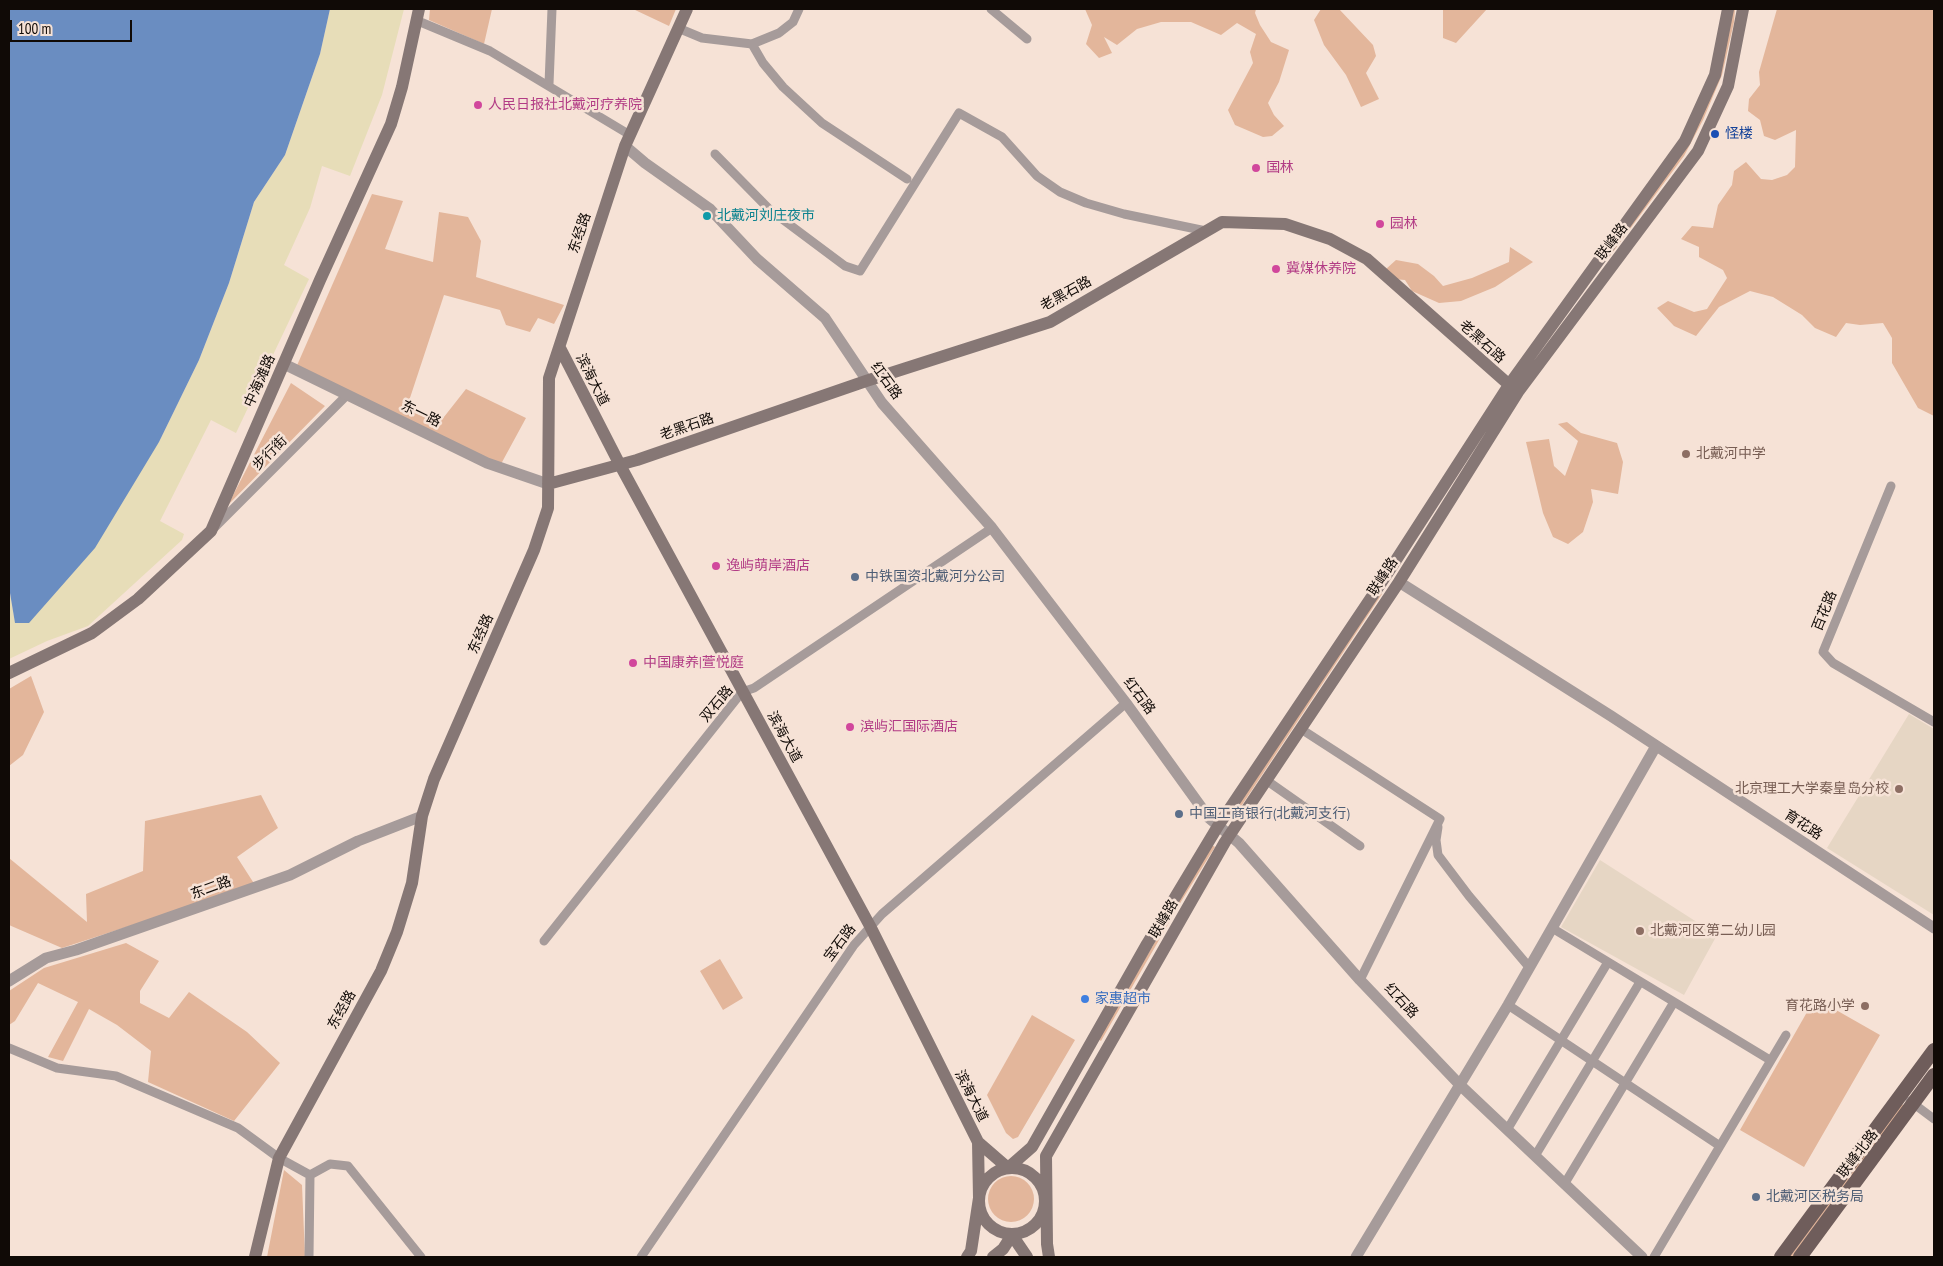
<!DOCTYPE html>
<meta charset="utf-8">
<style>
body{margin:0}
#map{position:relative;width:1943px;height:1266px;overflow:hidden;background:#f6e2d6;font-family:"PT Sans Narrow",sans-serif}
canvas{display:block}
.frame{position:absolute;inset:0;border:10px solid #100a06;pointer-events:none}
.scale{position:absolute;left:10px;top:20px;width:122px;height:22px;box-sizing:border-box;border:2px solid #100a06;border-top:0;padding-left:6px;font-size:15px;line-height:18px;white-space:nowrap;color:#100a06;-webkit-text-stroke:4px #f6e2d6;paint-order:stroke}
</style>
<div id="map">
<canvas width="1943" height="1266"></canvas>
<div class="frame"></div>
<div class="scale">100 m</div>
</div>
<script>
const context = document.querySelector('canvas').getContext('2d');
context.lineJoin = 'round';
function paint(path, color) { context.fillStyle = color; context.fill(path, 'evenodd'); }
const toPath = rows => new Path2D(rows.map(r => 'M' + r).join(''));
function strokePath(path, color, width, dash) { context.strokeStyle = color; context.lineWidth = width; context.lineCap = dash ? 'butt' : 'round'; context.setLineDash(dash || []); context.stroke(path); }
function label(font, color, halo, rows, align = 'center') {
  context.font = font + ' "PT Sans Narrow","Noto Sans SC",sans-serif'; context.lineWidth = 5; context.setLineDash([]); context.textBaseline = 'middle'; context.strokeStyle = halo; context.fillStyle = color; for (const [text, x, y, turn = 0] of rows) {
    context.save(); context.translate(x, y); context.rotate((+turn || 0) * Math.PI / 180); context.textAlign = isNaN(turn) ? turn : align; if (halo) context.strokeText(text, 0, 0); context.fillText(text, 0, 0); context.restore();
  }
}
const education = toPath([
 [1909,714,1934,729,1934,915,1827,848],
 [1600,860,1717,935,1684,995,1561,927]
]);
const green = toPath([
 [430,9,492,9,484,44,429,20],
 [633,9,676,9,669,26],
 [1085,9,1256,9,1255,13,1260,25,1271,42,1289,50,1279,82,1268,103,1274,115,1284,126,1272,136,1263,137,1235,125,1228,110,1253,63,1250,52,1256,34,1237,23,1221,35,1191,22,1161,22,1137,29,1117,45,1104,37,1112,53,1099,58,1086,44,1092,25],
 [1321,9,1339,9,1373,45,1376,56,1366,73,1379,99,1361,107,1346,75,1324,45,1314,20],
 [1443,9,1487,9,1456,43,1443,38],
 [1731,9,1735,9,1734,22,1722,75,1703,120,1684,156,1607,260,1604,258,1699,119],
 [1777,9,1934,9,1934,416,1918,408,1892,363,1892,338,1883,323,1860,325,1846,323,1836,337,1815,328,1802,315,1773,297,1750,291,1719,307,1696,336,1674,326,1657,308,1668,301,1694,312,1707,309,1727,278,1723,270,1699,257,1699,247,1681,239,1692,226,1713,228,1718,205,1732,185,1734,171,1746,162,1761,179,1772,180,1787,175,1795,167,1796,130,1775,140,1764,136,1760,120,1748,111,1749,99,1760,85,1759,72],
 [372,194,403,201,385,249,433,262,439,212,468,217,481,241,476,277,564,305,554,324,538,318,530,332,506,325,500,310,444,295,406,410,440,422,466,389,526,418,501,464,295,370],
 [1510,247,1533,262,1495,287,1461,301,1439,303,1412,291,1405,280,1394,279,1386,269,1396,260,1418,264,1434,276,1443,286,1472,278,1509,262],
 [291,383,325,406,228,505],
 [1567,422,1581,433,1617,443,1623,462,1618,494,1591,489,1593,502,1583,532,1568,544,1553,537,1543,513,1526,442,1549,439,1554,466,1565,476,1578,441,1558,424],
 [1379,591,1382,594,1232,820,1229,818],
 [31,676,44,712,23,755,9,766,9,689],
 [261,795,278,828,237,857,255,885,62,948,9,925,9,858,87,922,86,894,143,871,145,821],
 [1212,845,1215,847,1182,900,1101,1041,1098,1039],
 [126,943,159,961,140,991,140,1003,169,1018,189,992,247,1032,280,1063,234,1121,148,1082,151,1051,117,1025,89,1009,63,1061,48,1057,78,1002,38,983,15,1021,9,1025,9,991,44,968],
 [720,959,743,998,723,1010,700,971],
 [1815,998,1880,1035,1804,1167,1740,1130],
 [1032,1015,1075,1040,1018,1137,1013,1139,1006,1133,987,1095],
 [1900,1103,1906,1107,1794,1257,1785,1257],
 [284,1170,302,1185,305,1257,267,1257],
 '988 1199a23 23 0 1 1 46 0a23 23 0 1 1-46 0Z'
]);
const sand = toPath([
 [330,9,404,9,382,95,350,176,322,166,310,208,284,265,309,279,236,433,211,420,160,521,184,534,182,540,88,626,47,641,9,659,9,587,15,622,159,442,199,360,229,283,254,202,285,155,320,54]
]);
const water = toPath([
 [9,9,330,9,320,54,285,155,254,202,229,283,199,360,159,442,95,548,29,623,15,623,9,587]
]);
const minor = toPath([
 [991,9,1027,39],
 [418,21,490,51,630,135],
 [678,28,702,38,752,44,779,33,793,22,799,9],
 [752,44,763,63,783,87,822,123,907,179],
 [549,84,552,9],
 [715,154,770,210,845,266,860,271,959,113,1002,137,1037,176,1060,192,1086,203,1124,214,1206,231],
 [1891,486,1823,652,1833,663,1934,722],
 [215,527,347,395],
 [1301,729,1440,819,1360,980],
 [1266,780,1360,846],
 [1438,827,1436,840,1438,855,1469,896,1529,967],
 [1552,928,1770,1060],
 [544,941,742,692,754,688,992,528],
 [1508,1005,1720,1146],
 [9,1048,57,1068,116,1076,238,1128,279,1158,310,1175,309,1257],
 [1910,1101,1934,1119],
 [1507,1130,1608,962],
 [1535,1156,1640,982],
 [310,1175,330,1164,348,1166,421,1257],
 [1565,1183,1674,1002],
 [641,1257,854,945,882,914,1126,703],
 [1654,1257,1786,1035]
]);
const tertiary = toPath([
 [625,146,645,163,710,209,757,259,825,318,882,403,992,528,1126,703,1209,818,1239,843,1360,980,1460,1085,1642,1257],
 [284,364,487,463,548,484],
 [1399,582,1611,716,1934,928],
 [9,981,46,958,76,950,290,875,358,841,422,816],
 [1356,1257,1508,1005,1656,746]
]);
const secondary = toPath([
 [560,348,620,465,870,926,978,1142,1008,1168,1032,1147,1147,944,1218,826,1387,574,1509,385,1685,141,1715,75,1728,9],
 [548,484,637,460,866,381,1050,322,1222,222,1285,224,1330,239,1367,259,1515,390],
 [9,673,92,633,138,599,211,531,320,280,391,124,402,87,419,9],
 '979 1201a33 33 0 1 1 66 0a33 33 0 1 1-66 0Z',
 [255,1257,279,1158,381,971,397,932,412,883,422,816,434,779,534,550,548,508,549,378,625,146,687,9],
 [967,1257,971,1251,979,1198,978,1142],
 [993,1257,1003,1249,1012,1235,1027,1257],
 [1049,1257,1047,1244,1046,1156,1225,842,1399,582,1518,392,1698,151,1728,86,1743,9]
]);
const primary = toPath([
 [1781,1257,1934,1050],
 [1800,1257,1934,1075]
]);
const markers = [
 [478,105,5,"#d1479c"],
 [1715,134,5,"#1a4fb4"],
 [1256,168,5,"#d1479c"],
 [707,216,5,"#0f9aa8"],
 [1380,224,5,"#d1479c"],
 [1276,269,5,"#d1479c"],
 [1686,454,5,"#8d6e63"],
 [716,566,5,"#d1479c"],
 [855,577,5,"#5c6f8a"],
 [633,663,5,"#d1479c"],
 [850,727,5,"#d1479c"],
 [1899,789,5,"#8d6e63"],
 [1179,814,5,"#5c6f8a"],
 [1640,931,5,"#8d6e63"],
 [1085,999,5,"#3f7fe0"],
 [1865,1006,5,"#8d6e63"],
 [1756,1197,5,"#5c6f8a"]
];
const hotelNames = [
 ["人民日报社北戴河疗养院",488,105],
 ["国林",1266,168],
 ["园林",1390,224],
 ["冀煤休养院",1286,269],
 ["逸屿萌岸酒店",726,566],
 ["中国康养|萱悦庭",643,663],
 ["滨屿汇国际酒店",860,727]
];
const transitNames = [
 ["怪楼",1725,134]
];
const cultureNames = [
 ["北戴河刘庄夜市",717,216]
];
const streetNames = [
 ["东经路",580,233,-71],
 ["联峰路",1612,242,-53],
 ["老黑石路",1066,294,-29],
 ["老黑石路",1482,342,42],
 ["滨海大道",592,380,63],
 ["中海滩路",260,381,-66],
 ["红石路",886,381,54],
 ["东一路",421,414,26],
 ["老黑石路",687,427,-19],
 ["步行街",270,453,-45],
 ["联峰路",1383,577,-57],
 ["百花路",1825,611,-68],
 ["东经路",481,634,-66],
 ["红石路",1139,696,53],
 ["双石路",717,704,-50],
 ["滨海大道",784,737,61],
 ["育花路",1803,825,33],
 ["东二路",211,888,-20],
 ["联峰路",1164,919,-60],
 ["宝石路",840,943,-53],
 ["红石路",1401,1001,47],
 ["东经路",342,1010,-61],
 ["滨海大道",971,1096,63],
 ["联峰北路",1858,1154,-53]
];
const educationNames = [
 ["北戴河中学",1696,454],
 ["北京理工大学秦皇岛分校",1889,789,"right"],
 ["北戴河区第二幼儿园",1650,931],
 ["育花路小学",1855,1006,"right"]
];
const serviceNames = [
 ["中铁国资北戴河分公司",865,577],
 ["中国工商银行(北戴河支行)",1189,814],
 ["北戴河区税务局",1766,1197]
];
const shopNames = [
 ["家惠超市",1095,999]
];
paint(education, '#e6d6c4');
paint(green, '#e3b69b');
paint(sand, '#e7ddb8');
paint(water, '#6a8dc1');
strokePath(minor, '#a69b9a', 9);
strokePath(tertiary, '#a69b9a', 11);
strokePath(secondary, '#867775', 12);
strokePath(primary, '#6f5d5b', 14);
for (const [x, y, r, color] of markers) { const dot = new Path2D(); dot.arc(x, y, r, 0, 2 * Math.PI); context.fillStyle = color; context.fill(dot); strokePath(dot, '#f6e2d6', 2); }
label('14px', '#b23c85', '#f6e2d6', hotelNames, 'left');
label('14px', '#164399', '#f6e2d6', transitNames, 'left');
label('14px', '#0d838f', '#f6e2d6', cultureNames, 'left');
label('14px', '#100a06', '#f6e2d6', streetNames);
label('14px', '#785e54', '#f6e2d6', educationNames, 'left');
label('14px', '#4e5e75', '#f6e2d6', serviceNames, 'left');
label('14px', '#366cbe', '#f6e2d6', shopNames, 'left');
</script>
